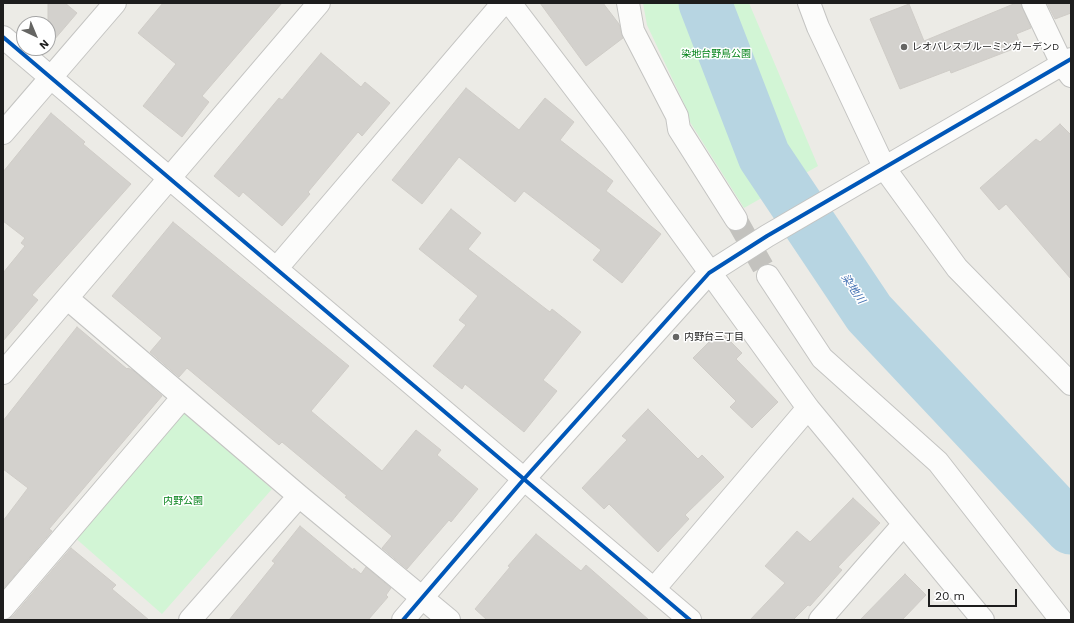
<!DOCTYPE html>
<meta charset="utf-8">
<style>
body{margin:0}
#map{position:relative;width:1074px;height:623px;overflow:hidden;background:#ecebe6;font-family:"Work Sans",sans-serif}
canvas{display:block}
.frame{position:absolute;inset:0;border:4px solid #1d1d1d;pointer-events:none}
.north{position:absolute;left:16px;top:16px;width:40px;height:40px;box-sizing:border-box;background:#fff;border:1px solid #a5a5a5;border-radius:50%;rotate:136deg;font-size:11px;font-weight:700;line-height:16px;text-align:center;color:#1d1d1d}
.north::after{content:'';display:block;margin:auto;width:14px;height:18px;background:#656563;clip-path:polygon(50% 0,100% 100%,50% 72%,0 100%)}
.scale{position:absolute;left:928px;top:589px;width:89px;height:18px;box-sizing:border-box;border:2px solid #1d1d1d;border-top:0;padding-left:5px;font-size:12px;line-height:14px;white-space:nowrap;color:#1d1d1d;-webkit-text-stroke:3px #fff;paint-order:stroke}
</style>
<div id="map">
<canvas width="1074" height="623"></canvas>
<div class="frame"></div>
<div class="north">N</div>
<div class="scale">20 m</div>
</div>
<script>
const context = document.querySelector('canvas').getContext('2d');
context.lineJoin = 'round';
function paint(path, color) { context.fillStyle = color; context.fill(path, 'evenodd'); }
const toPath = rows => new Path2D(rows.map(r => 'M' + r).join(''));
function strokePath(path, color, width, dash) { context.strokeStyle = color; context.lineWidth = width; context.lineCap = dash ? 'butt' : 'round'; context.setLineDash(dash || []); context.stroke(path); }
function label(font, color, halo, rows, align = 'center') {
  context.font = font + ' "Work Sans","Noto Sans JP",sans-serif'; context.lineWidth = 3; context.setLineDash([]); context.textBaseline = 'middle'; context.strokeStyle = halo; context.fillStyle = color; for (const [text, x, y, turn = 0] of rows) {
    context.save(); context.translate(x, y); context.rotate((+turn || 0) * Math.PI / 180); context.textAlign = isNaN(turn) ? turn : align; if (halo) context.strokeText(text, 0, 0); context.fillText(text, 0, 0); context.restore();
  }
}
const park = toPath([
 [643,3,749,3,818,166,744,208,690,122,687,110,647,25],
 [183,411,272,489,162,614,73,536]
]);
const river = toPath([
 [705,3,764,156,869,313,1071,528]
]);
const building = toPath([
 [48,3,65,3,77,13,48,47,48,3],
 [163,3,282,3,202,96,209,102,182,137,143,106,176,64,138,33,163,3],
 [540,3,603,3,619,24,623,38,586,66,540,3],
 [1016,3,1021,3,1031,28,1016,34,1021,46,951,73,950,70,900,89,870,19,909,4,924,41,1016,3],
 [1047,3,1071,3,1071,13,1055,19,1047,3],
 [321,53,361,87,365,82,390,103,362,136,358,132,308,192,310,194,282,226,243,192,239,197,214,176,279,98,282,100,321,53],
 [466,88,519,130,545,98,574,122,560,140,613,181,606,191,661,234,622,283,593,260,601,250,524,191,515,202,459,157,422,204,392,180,466,88],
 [51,113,85,142,83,144,131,184,32,295,38,300,3,341,3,273,25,246,21,243,25,238,3,221,3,172,51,113],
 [1060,124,1071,135,1071,279,1006,204,999,210,980,188,1036,139,1040,142,1060,124],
 [451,209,481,233,468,249,550,312,552,309,581,332,543,380,557,391,524,432,465,384,462,389,433,366,466,325,459,320,478,296,419,249,451,209],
 [173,222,349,366,311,411,382,471,416,430,441,450,437,455,478,489,451,522,449,520,407,569,382,548,392,536,345,497,347,496,282,442,279,445,187,368,179,377,150,352,162,338,112,296,173,222],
 [77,327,127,369,128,368,134,371,162,396,49,529,52,531,3,589,3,521,28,488,3,469,3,421,77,327],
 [720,331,742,353,736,359,778,402,752,428,730,407,736,401,693,358,720,331],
 [648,409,698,459,702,455,724,477,685,515,689,519,658,552,609,504,604,509,582,488,627,440,622,436,648,409],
 [853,498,880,523,838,567,842,570,810,606,808,605,793,620,750,620,785,583,765,566,797,531,810,542,853,498],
 [300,526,353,570,354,568,361,574,366,567,391,588,386,595,388,597,368,620,229,620,275,563,272,561,300,526],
 [536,534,581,571,586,565,649,620,487,620,475,609,510,567,508,566,536,534],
 [71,548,116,585,112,589,149,620,5,620,13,616,71,548],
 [905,574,926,595,902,620,860,620,905,574]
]);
const minorTunnel = toPath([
 [736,219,768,276]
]);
const minor = toPath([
 [510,3,615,141,808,408,983,620],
 [628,3,633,31,677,116,679,129,736,219],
 [1033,3,1062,64,1071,76],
 [3,37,690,620],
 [3,133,115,3],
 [276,269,503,3],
 [768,276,822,358,938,462,1061,620],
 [68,299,299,496,449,620],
 [3,373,319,3],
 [654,589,808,408],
 [3,608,183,397],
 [190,620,299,496],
 [820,620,903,525]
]);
const tertiary = toPath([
 [809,3,818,27,885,169,957,268,1071,384],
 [403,620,524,479,709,273,767,236,1071,59]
]);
const cycleway = toPath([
 [3,37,690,620],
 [403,620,524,479,709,273,767,236,1071,59]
]);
const markers = [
 [904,47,4,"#656563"],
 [676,337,4,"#656563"]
];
const poiNames = [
 ["レオパレスブルーミンガーデンD",912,47],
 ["内野台三丁目",684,337]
];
const parkNames = [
 ["染地台野鳥公園",716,54],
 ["内野公園",183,501]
];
const waterNames = [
 ["染地川",853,289,56]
];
paint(park, '#d2f5d5');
strokePath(river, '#b7d5e2', 53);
paint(building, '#d3d1cd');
strokePath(building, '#cfccc7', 1);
strokePath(minorTunnel, '#c3c2be', 22, [22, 11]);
strokePath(minor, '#c4c4c2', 24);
strokePath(tertiary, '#c4c4c2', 24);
strokePath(minor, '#fcfcfb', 22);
strokePath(tertiary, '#fcfcfb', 22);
strokePath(cycleway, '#0057b8', 4);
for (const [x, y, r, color] of markers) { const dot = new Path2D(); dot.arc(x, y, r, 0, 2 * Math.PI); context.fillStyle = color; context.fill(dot); strokePath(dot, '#fff', 1.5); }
label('10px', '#1d1d1d', '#fff', poiNames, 'left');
label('10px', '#048319', '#fff', parkNames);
label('italic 11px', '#4472b3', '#fff', waterNames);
</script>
